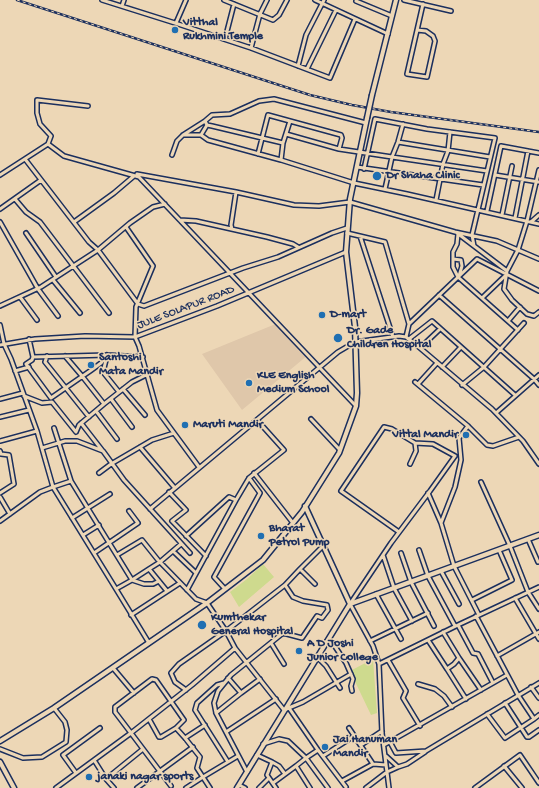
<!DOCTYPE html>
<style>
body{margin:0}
canvas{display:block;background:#edd7b6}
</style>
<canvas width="539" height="788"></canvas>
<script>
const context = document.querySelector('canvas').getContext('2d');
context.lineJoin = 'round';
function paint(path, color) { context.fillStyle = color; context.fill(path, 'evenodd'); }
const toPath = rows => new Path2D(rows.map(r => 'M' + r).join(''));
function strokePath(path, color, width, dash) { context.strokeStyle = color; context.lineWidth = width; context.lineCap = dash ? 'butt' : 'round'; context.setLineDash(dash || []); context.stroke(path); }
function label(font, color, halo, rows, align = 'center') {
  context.font = font + ' "Gochi Hand",sans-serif'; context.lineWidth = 3; context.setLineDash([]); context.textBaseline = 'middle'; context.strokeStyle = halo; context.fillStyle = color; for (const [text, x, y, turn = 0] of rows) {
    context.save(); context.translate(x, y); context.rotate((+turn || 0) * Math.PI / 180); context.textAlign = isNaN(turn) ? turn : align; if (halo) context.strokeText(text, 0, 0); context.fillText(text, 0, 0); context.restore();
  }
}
const built = toPath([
 [278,323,308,355,242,410,202,354]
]);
const green = toPath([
 [263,564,274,577,239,607,230,592,247,579],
 [373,659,377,713,371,715,350,671]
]);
const minor = toPath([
 [102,0,175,23,251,48,330,78,355,19],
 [224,0,273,20,279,15,287,0],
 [315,0,388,34],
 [404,0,451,11],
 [356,1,392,16],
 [122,6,124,0],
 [176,23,186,0],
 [417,30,426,31,433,36,435,41,427,77,407,74,423,4],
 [225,39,234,4],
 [251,48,260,14,267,0],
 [298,66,306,35,324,0],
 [307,69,336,10],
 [286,134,339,149,392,157,398,142,403,124],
 [183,135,201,135,208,140,281,160,354,183,407,194,539,224],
 [201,135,207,125],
 [398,142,490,157],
 [283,143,212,126,207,125,205,121,212,115,230,114,259,101,274,99,366,123],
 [48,144,64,156,139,177],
 [258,154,268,115,341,135,342,138,339,149],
 [172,155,177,141,183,135,205,121],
 [25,159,89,242,98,250,138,304,144,306,243,268,278,257,332,233,347,228],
 [281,160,283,143,290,121],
 [357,167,483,185],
 [364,169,375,119,427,129,495,138,472,235,474,246],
 [137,174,236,192,294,205,319,206,350,202,455,232,497,241,539,259],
 [0,175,48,144,51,136,40,124,37,113,37,100,88,106],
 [137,175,356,406],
 [495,175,539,182],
 [385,189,392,157,487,171],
 [15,199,26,212,40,222,109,313],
 [436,200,443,164,448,151,450,132],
 [0,209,41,180],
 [487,211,501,146,539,153],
 [502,215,512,166],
 [515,218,528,151],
 [180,220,196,221,267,237,293,244,298,247],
 [0,222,38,289,58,316],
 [74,222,114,193,134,176],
 [531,222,539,215],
 [126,227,153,266,136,307,135,337,139,346,157,410,199,467],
 [232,229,231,225,236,192],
 [26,233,56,277],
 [347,233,385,242,409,324,406,337],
 [457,233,507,271,504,289,512,300,527,314,534,316,539,312],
 [458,234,457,244,453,252,453,267,458,277,518,330],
 [360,236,393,337],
 [453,259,461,260,462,266,459,276],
 [507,271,518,250,527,221,539,170],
 [53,280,80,313],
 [439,295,534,379,539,385],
 [20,297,37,320],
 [482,298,506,275],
 [0,306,41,287,98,250,130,223,153,207,165,204],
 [508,321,520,307],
 [409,324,477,259,539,291],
 [0,325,4,344,11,359,37,431,53,487,40,492,0,521],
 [29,339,33,357,107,355,143,357],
 [409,339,432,321,515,395],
 [0,345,35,339,85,336,135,337,217,306,346,252],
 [420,348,440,329],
 [47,356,45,362,89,417],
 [65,356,82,376,104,404],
 [107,356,103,372,119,392],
 [33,357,32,360,26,364,51,398,90,371,101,363,107,355],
 [442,367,461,347],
 [15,371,29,367],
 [415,382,468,426,487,445,493,446,519,437],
 [418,384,437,363],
 [462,385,484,367,524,323],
 [123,389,145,415],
 [24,396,42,403,52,402,76,432,79,425,104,404,132,382,148,374],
 [0,399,23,393],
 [111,399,132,427],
 [96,411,117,439],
 [496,413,539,375],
 [0,417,29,410],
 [311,419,340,450],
 [81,423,102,450],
 [54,428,71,481,53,487,116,589,132,580,71,481],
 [0,441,37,431],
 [140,447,174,487],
 [42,448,65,441,77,441,103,451,124,480,190,553],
 [0,451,1,454,9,455,14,484,0,493],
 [410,464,416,451,415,443],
 [99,473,111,464,152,440,174,433],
 [254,473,293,523],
 [481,482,510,546,528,592,539,609],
 [169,492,186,510,172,521,206,556],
 [428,493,441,523,454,566,479,615],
 [0,497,10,514],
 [150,509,338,352,355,342,399,336,406,337,420,348,492,409,523,441,539,464],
 [72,518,110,494],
 [441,523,455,487,461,460,459,438,468,426],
 [83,535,99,525],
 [186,536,229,497,236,500],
 [528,539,538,562],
 [419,550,428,576,455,626],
 [173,551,196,573],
 [94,553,138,523,129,511],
 [401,553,411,582,434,626],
 [117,555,142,540,158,560,196,599,207,603,226,631,235,648],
 [383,555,394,588,412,621],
 [441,571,459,604],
 [132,580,144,584,153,584,159,581],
 [132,580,149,569],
 [315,584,300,569,323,546],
 [116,589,149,643],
 [225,589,214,577,260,493,249,478],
 [187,590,236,500,249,478,284,450,257,420],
 [167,591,149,569,160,562,181,544],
 [376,594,401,639],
 [515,598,539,639],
 [472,600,512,580,499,550],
 [131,615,180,583],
 [476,616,518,695,534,719,539,715],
 [443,632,459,658,454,664,447,669,466,699],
 [428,640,447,669],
 [327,641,334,645,346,663,353,679,351,686,352,691],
 [370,641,428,613],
 [271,643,284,664],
 [497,656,539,632],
 [317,657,326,666,340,688],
 [459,658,481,690],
 [388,660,406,691,403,698,420,726],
 [379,664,458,625,539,587],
 [113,668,134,693],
 [228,678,241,693,260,679],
 [224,683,217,685,197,703,195,710,228,762],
 [493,683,507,675],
 [418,684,435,689,444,696,452,707],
 [531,687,539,698],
 [186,690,175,682,171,673,179,664,226,631,285,585,300,569],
 [505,703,527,737,529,737,539,730],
 [289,708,318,750],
 [216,713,241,693],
 [487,714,505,738,534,719],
 [149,719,159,737,161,737,176,728,185,738,200,757,197,768,210,788],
 [349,728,373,764],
 [226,732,276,699],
 [185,738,205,725],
 [390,742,396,753,426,751,539,683],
 [263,744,279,739,288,741,306,758,318,750,346,787],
 [361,745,382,731],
 [384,745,493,683,478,654,473,653,458,625],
 [0,749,23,758,42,757,66,742,67,730,65,722,54,708],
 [257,755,272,762,267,775,276,788],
 [323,756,354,736],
 [386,756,398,767,407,764,425,752],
 [94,760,106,779,143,749],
 [272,762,279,766,285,774],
 [296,766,306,758,328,788],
 [504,766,522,788],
 [247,772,216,713,214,703,218,691,231,675,283,633,302,638,317,616,322,618,328,610,327,605,303,601,293,597,285,585],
 [76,773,63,755,100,728],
 [106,779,114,788],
 [342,781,373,764,386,765],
 [273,783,296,766,310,788],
 [239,785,245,788],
 [171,786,131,733,192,685,235,648,284,710,303,702,351,674],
 [56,788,131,733,115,712,115,707,152,679,156,680,184,720,176,728],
 [137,788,193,747],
 [186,788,203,777,238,756],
 [259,788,269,778],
 [366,788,387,772,398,767],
 [389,788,382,733,379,664,373,646,350,604,391,543,430,491,455,456,433,444,415,443,392,429,384,427,341,491,399,532],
 [475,788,520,755,539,783]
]);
const tertiary = toPath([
 [372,95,396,0],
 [350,604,539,535],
 [0,741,54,708,207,603,263,560,302,512,339,453,356,406,357,393,355,327,346,252,350,199,367,118],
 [0,762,14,788],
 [237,788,350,604,305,506]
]);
const rail = toPath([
 [17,0,310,95,352,105,391,112,539,132]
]);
const tertiaryBridge = toPath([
 [367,118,372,95]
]);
const markers = [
 [175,30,4,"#1f6fb2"],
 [377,176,5,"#1f6fb2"],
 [322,315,4,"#1f6fb2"],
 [338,338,5,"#1f6fb2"],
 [91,365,4,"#1f6fb2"],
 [249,383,4,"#1f6fb2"],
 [185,425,4,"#1f6fb2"],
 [466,435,4,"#1f6fb2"],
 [261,536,4,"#1f6fb2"],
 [202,625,5,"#1f6fb2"],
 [299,651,4,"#1f6fb2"],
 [325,747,4,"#1f6fb2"],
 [89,777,4,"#1f6fb2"]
];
const poiNames = [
 ["Vitthal",183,23],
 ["Rukhmini Temple",183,37],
 ["Dr Shaha Clinic",386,176],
 ["D-mart",330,315],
 ["Dr. Gade",347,331],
 ["Children Hospital",347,345],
 ["Santoshi",99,358],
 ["Mata Mandir",99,372],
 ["KLE English",257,376],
 ["Medium School",257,390],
 ["Maruti Mandir",193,425],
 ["Vittal Mandir",458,435,"right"],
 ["Bharat",269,529],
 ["Petrol Pump",269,543],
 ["Kumthekar",211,618],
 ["General Hospital",211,632],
 ["A D Joshi",307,644],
 ["Junior College",307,658],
 ["Jai Hanuman",333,740],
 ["Mandir",333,754],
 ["janaki nagar sports",97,777]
];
const streetNames = [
 ["JULE SOLAPUR ROAD",186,308,-21]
];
paint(built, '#dfc7aa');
paint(green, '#ceda8e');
strokePath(minor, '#1b2f5e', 6);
strokePath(tertiary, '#1b2f5e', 7);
strokePath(minor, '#edd7b6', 3);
strokePath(tertiary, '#edd7b6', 4);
strokePath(rail, '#1b2f5e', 2.5);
strokePath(rail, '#edd7b6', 1, [3]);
strokePath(tertiaryBridge, '#1b2f5e', 7, []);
strokePath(tertiaryBridge, '#edd7b6', 4);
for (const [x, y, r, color] of markers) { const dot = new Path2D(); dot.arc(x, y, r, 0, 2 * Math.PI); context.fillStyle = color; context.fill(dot); strokePath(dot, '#edd7b6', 1.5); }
label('bold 12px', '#1b2f5e', '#edd7b6', poiNames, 'left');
label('12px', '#1b2f5e', '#edd7b6', streetNames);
</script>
